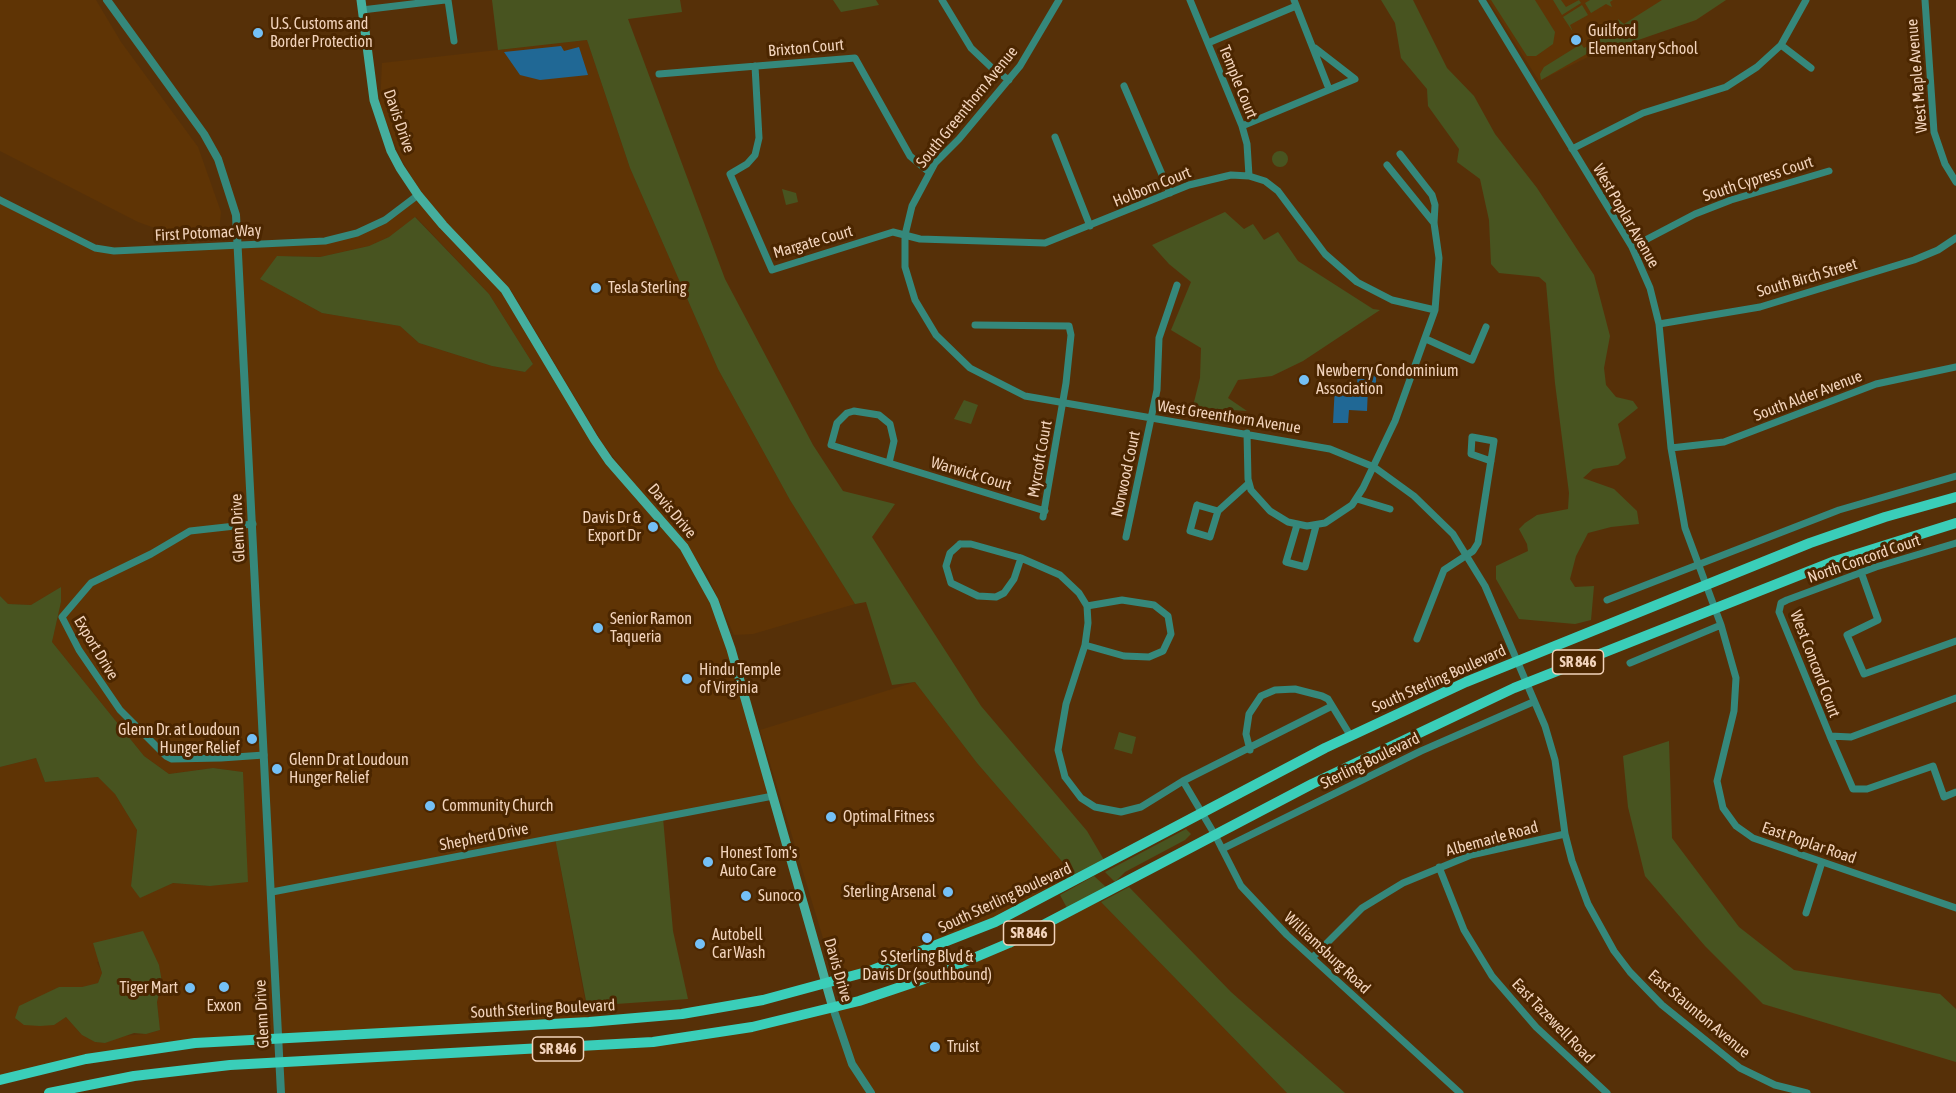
<!DOCTYPE html>
<style>
body{margin:0}
canvas{display:block;background:#563008}
</style>
<canvas width="1956" height="1093"></canvas>
<script>
const context = document.querySelector('canvas').getContext('2d');
context.lineJoin = 'round';
function paint(path, color) { context.fillStyle = color; context.fill(path, 'evenodd'); }
const toPath = rows => new Path2D(rows.map(r => 'M' + r).join(''));
function strokePath(path, color, width, dash) { context.strokeStyle = color; context.lineWidth = width; context.lineCap = dash ? 'butt' : 'round'; context.setLineDash(dash || []); context.stroke(path); }
function label(font, color, halo, rows, align = 'center') {
  context.font = font + ' "Asap Condensed",sans-serif'; context.lineWidth = 6; context.setLineDash([]); context.textBaseline = 'middle'; context.strokeStyle = halo; context.fillStyle = color; for (const [text, x, y, turn = 0] of rows) {
    context.save(); context.translate(x, y); context.rotate((+turn || 0) * Math.PI / 180); context.textAlign = isNaN(turn) ? turn : align; if (halo) context.strokeText(text, 0, 0); context.fillText(text, 0, 0); context.restore();
  }
}
const built = toPath([
 [0,0,96,0,121,42,198,147,221,212,219,232,169,233,138,222,0,151],
 [1488,0,1726,0,1696,20,1590,56,1539,81],
 [587,40,630,168,718,369,790,500,855,604,753,634,734,635,707,574,603,444,511,290,446,224,418,188,402,160,380,106,382,63],
 [418,195,494,275,594,438,667,527,714,601,773,796,555,838,589,1022,195,1043,0,1080,0,767,36,758,45,782,98,777,115,794,137,830,131,886,140,897,173,883,210,886,247,881,243,772,213,768,169,774,144,756,52,642,61,602,61,587,31,605,8,604,0,596,0,200,95,248,325,241,385,220],
 [416,217,489,294,533,364,525,372,492,366,419,343,400,326,322,313,261,279,287,256,320,257,369,246,389,237],
 [154,956,159,965,162,982,157,1002,160,1030,146,1034,121,1036,105,1043,96,1042,82,1035,66,1017,54,1025,24,1025,41,997,59,987,82,987,98,983,102,973,97,962],
 [915,682,977,763,1078,880,1022,909,836,981,760,730],
 [1097,898,1287,1093,281,1093,279,1063,700,1036,924,979]
]);
const green = toPath([
 [492,0,680,0,682,12,628,19,725,279,813,445,843,491,895,504,872,537,981,706,1087,831,1107,865,1078,880,977,763,915,682,892,685,866,602,855,604,790,500,718,369,630,168,587,40,498,50],
 [833,0,876,0,879,5,841,12],
 [1381,0,1413,0,1447,68,1474,96,1495,134,1537,188,1594,275,1610,336,1604,368,1606,385,1616,397,1633,401,1638,408,1618,424,1626,458,1618,465,1593,469,1583,478,1614,489,1637,511,1639,524,1611,527,1588,533,1576,556,1570,579,1575,587,1594,586,1591,620,1575,624,1519,619,1496,579,1496,566,1528,551,1527,544,1519,529,1525,523,1537,515,1568,509,1569,493,1555,383,1546,283,1539,277,1499,273,1491,264,1489,220,1480,179,1457,162,1459,149,1428,106,1427,89,1401,58,1395,23],
 [1491,0,1535,0,1555,32,1553,44,1536,56,1527,56],
 [1553,0,1561,0,1566,7,1579,0,1581,3,1562,15],
 [1590,0,1613,0,1610,2,1612,7,1606,4,1591,13,1585,3],
 [1662,0,1726,0,1696,20,1595,55,1590,52,1541,80,1540,74,1544,67,1581,44,1584,48,1620,27,1618,19,1624,24],
 [1582,5,1588,15,1570,25,1573,32,1563,17],
 '1272 159a8 8 0 1 1 16 0a8 8 0 1 1-16 0Z',
 [782,189,796,193,798,202,786,205],
 [1225,212,1244,229,1253,224,1264,240,1278,232,1298,261,1373,309,1380,310,1303,361,1272,376,1238,380,1228,398,1247,411,1189,407,1194,402,1200,378,1201,348,1171,330,1191,282,1169,264,1152,245],
 [415,217,489,294,533,364,525,372,492,366,419,343,400,326,322,313,260,279,277,256,320,257,369,246,389,237],
 [964,400,978,405,971,424,954,419],
 [61,587,61,602,52,642,144,756,169,774,213,768,243,772,248,882,210,886,173,883,140,898,131,886,137,830,115,794,98,777,45,782,36,758,0,767,0,596,8,604,31,605],
 [1119,732,1136,737,1132,754,1114,749],
 [1669,741,1672,838,1739,927,1794,970,1940,994,1956,1009,1956,1062,1763,1004,1705,946,1645,876,1628,807,1623,756],
 [663,818,673,931,688,999,587,1006,555,838],
 [1186,829,1191,834,1185,840,1125,872,1115,882,1105,872],
 [1094,876,1106,887,1067,908,1060,895],
 [1129,887,1231,992,1345,1093,1287,1093,1101,902],
 [143,931,159,965,162,982,157,1002,160,1030,146,1034,134,1033,105,1043,95,1042,82,1035,66,1017,54,1025,40,1026,24,1025,15,1018,19,1006,59,987,82,987,98,983,102,973,93,943]
]);
const water = toPath([
 [561,46,564,51,579,47,588,75,540,80,520,75,504,52],
 [1358,369,1376,370,1376,387,1368,387,1367,411,1349,410,1348,423,1333,423,1335,385,1357,386]
]);
const minor = toPath([
 [448,0,454,41],
 [942,0,971,48,992,68,1009,80],
 [1059,0,1020,66,959,139,935,163,912,206,905,235,905,267,915,300,936,335,970,368,1025,396,1330,449,1374,467,1414,496,1453,534,1485,586,1545,726,1555,760,1565,834,1572,861,1588,904,1614,951,1630,972,1662,1005,1740,1068,1775,1085,1807,1093],
 [1190,0,1242,126,1247,144,1249,176],
 [1294,0,1329,89],
 [1482,0,1632,247,1650,288,1659,324,1671,448,1685,528,1721,625,1736,678,1734,711,1717,781,1723,808,1736,826,1753,838,1956,908],
 [1925,0,1934,132,1945,164,1956,182],
 [362,10,445,0],
 [1208,43,1296,6],
 [1781,45,1811,68],
 [755,66,759,138,755,155,747,164,730,174,772,270,893,232,920,239,1045,243,1189,185,1231,175,1249,176,1265,181,1278,191,1325,254,1357,282,1392,300,1435,310],
 [659,74,855,58,910,156,929,172],
 [1124,86,1170,193],
 [1242,126,1355,79,1315,48],
 [1055,137,1090,226],
 [1572,149,1643,113,1726,87,1757,67,1781,45,1806,0],
 [1387,165,1434,223],
 [0,200,95,248,114,251,325,241,357,233,385,220,418,195],
 [1632,247,1695,214,1731,200,1829,171],
 [1659,324,1760,307,1914,260,1938,250,1956,238],
 [975,325,1069,326,1071,335,1066,383,1043,517],
 [1426,339,1472,360,1486,327],
 [854,411,879,415,890,424,894,441,889,463,831,445,837,423,847,413,854,411],
 [1247,433,1248,479,1251,490,1270,511,1288,522,1307,526,1325,523,1352,505,1363,488,1395,421,1435,310,1439,258,1434,223,1435,205,1432,195,1400,154],
 [1671,448,1724,442,1876,384,1956,367],
 [889,463,1045,511],
 [1357,499,1390,509],
 [1197,505,1218,511,1210,537,1190,531,1197,505],
 [1218,511,1249,483],
 [253,524,190,531,151,554,91,583,62,617,79,650,120,710,166,756,172,759,221,758,264,755],
 [1297,525,1286,562,1305,567,1316,526],
 [1126,537,1157,390,1159,338,1177,285],
 [1956,543,1876,567,1787,600,1781,603,1779,612,1830,736,1851,737,1956,698],
 [960,544,971,544,1021,558,1014,579,1004,593,996,597,978,596,951,583,946,566,950,553,960,544],
 [1021,558,1060,575,1079,593,1087,606,1088,623,1085,645,1066,704,1058,750,1065,777,1081,798,1095,807,1121,812,1141,807,1183,781,1332,706],
 [1861,572,1878,620,1847,635,1864,674,1956,641],
 [1607,600,1839,510,1956,476],
 [1417,639,1444,570,1473,551,1478,543,1494,441,1472,437,1471,454,1491,461],
 [1085,645,1124,656,1149,657,1163,651,1171,634,1168,616,1154,605,1122,600,1087,606],
 [1630,663,1721,625],
 [1830,736,1853,789,1867,789,1933,766,1944,797,1956,792],
 [1250,750,1246,734,1249,714,1261,696,1275,690,1295,689,1322,696,1328,699,1350,735],
 [1183,781,1215,835,1241,886,1287,935,1460,1093],
 [1222,849,1421,751,1533,702],
 [1439,867,1464,930,1492,976,1536,1027,1607,1093],
 [272,892,773,796],
 [1806,913,1822,862],
 [1313,957,1362,908,1403,883,1471,855,1565,834]
]);
const tertiary = toPath([
 [107,0,204,134,218,159,236,215,281,1093],
 [833,1008,852,1064,871,1093]
]);
const secondary = toPath([
 [361,0,374,100,391,151,400,168,418,195,443,225,505,290,594,439,609,461,684,547,714,601,731,649,833,1008]
]);
const primary = toPath([
 [0,1080,86,1059,195,1043,589,1022,682,1014,763,1000,870,971,995,922,1325,748,1466,682,1810,543,1885,517,1956,497],
 [49,1093,134,1076,230,1065,653,1042,752,1027,859,1001,924,979,1009,943,1312,784,1514,688,1835,561,1956,523]
]);
const markers = [
 [258,33,6,"#74c0f6"],
 [1576,40,6,"#74c0f6"],
 [596,288,6,"#74c0f6"],
 [1304,380,6,"#74c0f6"],
 [653,527,6,"#74c0f6"],
 [598,628,6,"#74c0f6"],
 [687,679,6,"#74c0f6"],
 [252,739,6,"#74c0f6"],
 [277,769,6,"#74c0f6"],
 [430,806,6,"#74c0f6"],
 [831,817,6,"#74c0f6"],
 [708,862,6,"#74c0f6"],
 [948,892,6,"#74c0f6"],
 [746,896,6,"#74c0f6"],
 [927,938,6,"#74c0f6"],
 [700,944,6,"#74c0f6"],
 [224,987,6,"#74c0f6"],
 [190,988,6,"#74c0f6"],
 [935,1047,6,"#74c0f6"]
];
const shields = [
 [1578,662,51],
 [1029,933,51],
 [558,1049,51]
];
const shieldNames = [
 ["SR 846",1578,662],
 ["SR 846",1029,933],
 ["SR 846",558,1049]
];
const poiNames = [
 ["U.S. Customs and",270,24],
 ["Border Protection",270,42],
 ["Guilford",1588,31],
 ["Elementary School",1588,49],
 ["Tesla Sterling",608,288],
 ["Newberry Condominium",1316,371],
 ["Association",1316,389],
 ["Davis Dr &",641,518,"right"],
 ["Export Dr",641,536,"right"],
 ["Senior Ramon",610,619],
 ["Taqueria",610,637],
 ["Hindu Temple",699,670],
 ["of Virginia",699,688],
 ["Glenn Dr. at Loudoun",240,730,"right"],
 ["Hunger Relief",240,748,"right"],
 ["Glenn Dr at Loudoun",289,760],
 ["Hunger Relief",289,778],
 ["Community Church",442,806],
 ["Optimal Fitness",843,817],
 ["Honest Tom's",720,853],
 ["Auto Care",720,871],
 ["Sterling Arsenal",936,892,"right"],
 ["Sunoco",758,896],
 ["Autobell",712,935],
 ["Car Wash",712,953],
 ["S Sterling Blvd &",927,957,"center"],
 ["Davis Dr (southbound)",927,975,"center"],
 ["Tiger Mart",178,988,"right"],
 ["Exxon",224,1006,"center"],
 ["Truist",947,1047]
];
const streetNames = [
 ["Brixton Court",806,48,-5],
 ["West Maple Avenue",1917,76,-95],
 ["Temple Court",1238,82,68],
 ["South Greenthorn Avenue",967,107,-51],
 ["Davis Drive",399,121,71],
 ["South Cypress Court",1758,179,-18],
 ["Holborn Court",1152,187,-22],
 ["West Poplar Avenue",1626,216,60],
 ["First Potomac Way",208,233,-3],
 ["Margate Court",813,242,-16],
 ["South Birch Street",1807,278,-16],
 ["South Alder Avenue",1808,396,-21],
 ["West Greenthorn Avenue",1229,417,9],
 ["Mycroft Court",1040,459,-80],
 ["Warwick Court",971,474,17],
 ["Norwood Court",1126,474,-78],
 ["Davis Drive",672,511,50],
 ["Glenn Drive",238,528,-93],
 ["North Concord Court",1864,559,-19],
 ["Export Drive",96,648,59],
 ["West Concord Court",1815,664,69],
 ["South Sterling Boulevard",1439,679,-24],
 ["Sterling Boulevard",1370,761,-26],
 ["Shepherd Drive",484,837,-11],
 ["Albemarle Road",1492,839,-15],
 ["East Poplar Road",1809,843,19],
 ["South Sterling Boulevard",1005,898,-25],
 ["Williamsburg Road",1327,953,43],
 ["Davis Drive",838,970,74],
 ["South Sterling Boulevard",543,1009,-3],
 ["Glenn Drive",262,1014,-93],
 ["East Staunton Avenue",1699,1014,40],
 ["East Tazewell Road",1553,1021,46]
];
paint(built, '#5f3405');
paint(green, '#485420');
paint(water, '#206895');
strokePath(minor, '#35887b', 7);
strokePath(tertiary, '#35887b', 8);
strokePath(secondary, '#45af9e', 9);
strokePath(primary, '#3aceb9', 10);
for (const [x, y, r, color] of markers) { const dot = new Path2D(); dot.arc(x, y, r, 0, 2 * Math.PI); context.fillStyle = color; context.fill(dot); strokePath(dot, '#4b2600', 2); }
for (const [x, y, w] of shields) { const box = new Path2D(); box.roundRect(x - w / 2, y - 12, w, 24, 4.5); context.fillStyle = '#4b2600'; context.fill(box); strokePath(box, '#f2d3bb', 1.5); }
label('bold 15px', '#f2d3bb', null, shieldNames);
label('16px', '#f2d3bb', '#4b2600', poiNames, 'left');
label('16px', '#f2d3bb', '#4b2600', streetNames);
</script>
